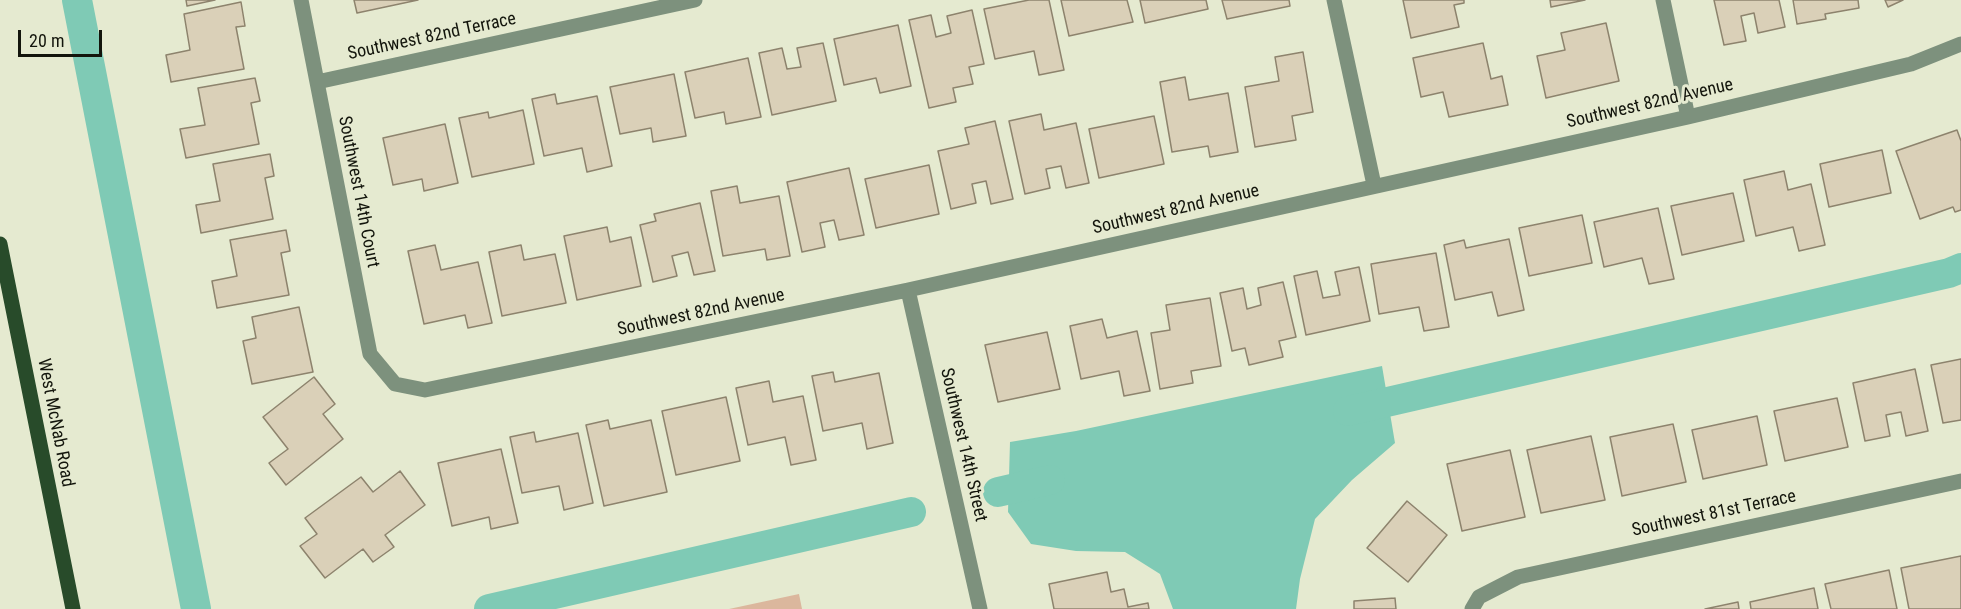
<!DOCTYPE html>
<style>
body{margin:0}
#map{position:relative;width:1961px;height:609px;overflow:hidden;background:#e5ead0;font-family:"Roboto Condensed",sans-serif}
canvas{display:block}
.scale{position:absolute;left:18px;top:30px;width:84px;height:27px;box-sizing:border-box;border:3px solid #13150c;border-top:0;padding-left:8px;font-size:18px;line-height:21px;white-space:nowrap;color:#13150c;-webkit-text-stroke:4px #e5ead0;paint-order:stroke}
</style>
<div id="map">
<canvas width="1961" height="609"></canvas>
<div class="scale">20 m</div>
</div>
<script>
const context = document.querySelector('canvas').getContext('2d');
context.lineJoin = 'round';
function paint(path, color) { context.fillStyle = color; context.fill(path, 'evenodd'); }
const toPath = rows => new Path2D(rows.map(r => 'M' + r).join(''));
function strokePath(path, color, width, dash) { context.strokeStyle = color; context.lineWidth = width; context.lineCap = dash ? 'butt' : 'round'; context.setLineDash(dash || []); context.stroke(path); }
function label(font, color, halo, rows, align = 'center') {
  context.font = font + ' "Roboto Condensed",sans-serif'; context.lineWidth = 6; context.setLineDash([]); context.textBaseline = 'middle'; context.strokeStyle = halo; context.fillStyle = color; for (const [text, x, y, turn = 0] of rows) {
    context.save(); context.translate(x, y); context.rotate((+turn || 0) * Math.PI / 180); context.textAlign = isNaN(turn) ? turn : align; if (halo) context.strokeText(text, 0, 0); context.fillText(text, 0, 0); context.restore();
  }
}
const green = toPath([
 [799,594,802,609,729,609]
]);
const water = toPath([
 [1382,366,1395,443,1352,480,1315,519,1300,579,1296,609,1173,609,1160,574,1125,552,1076,551,1031,544,1008,512,1010,442,1076,431]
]);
const canal = toPath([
 [77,0,196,609],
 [1348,411,1949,273,1961,268],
 [998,492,1050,480],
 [489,609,911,512]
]);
const building = toPath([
 [186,0,215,0,187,6,186,0],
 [354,0,418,0,357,13,354,0],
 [1029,0,1049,0,1064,70,1039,75,1034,51,995,59,984,9,1029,0],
 [1061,0,1127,0,1133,22,1069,36,1061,0],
 [1140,0,1206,0,1208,9,1145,23,1140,0],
 [1222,0,1289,0,1290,6,1227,19,1222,0],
 [1403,0,1464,0,1464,3,1454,5,1459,27,1411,38,1403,0],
 [1550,0,1585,0,1551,7,1550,0],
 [1714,0,1779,0,1785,27,1758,33,1754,13,1741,16,1746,41,1724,45,1714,0],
 [1793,0,1858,0,1859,8,1825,14,1826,19,1797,24,1793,0],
 [1885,0,1903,0,1888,7,1885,0],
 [241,2,245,26,236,27,244,69,171,82,166,55,190,50,184,14,241,2],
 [972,10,984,64,969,67,973,84,953,88,956,102,929,108,909,20,931,15,936,37,951,33,947,16,972,10],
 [1606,23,1619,81,1546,98,1537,56,1565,50,1561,33,1606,23],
 [898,25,911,86,880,93,876,78,844,85,834,39,898,25],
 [823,43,836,101,772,115,759,53,782,48,787,69,801,67,797,48,823,43],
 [1483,43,1491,79,1502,76,1508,105,1449,117,1443,92,1421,97,1413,58,1483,43],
 [1303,52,1313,112,1292,116,1296,140,1255,147,1245,87,1279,81,1275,57,1303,52],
 [748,58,761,117,726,124,724,112,695,118,685,72,748,58],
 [674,74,686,136,653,142,651,128,620,134,610,87,674,74],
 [1185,77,1189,100,1228,93,1238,152,1210,157,1208,146,1172,152,1160,82,1185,77],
 [255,78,260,101,251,103,259,144,186,158,180,129,205,125,198,88,255,78],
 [555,94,557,104,597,96,612,166,587,172,582,148,544,156,532,99,555,94],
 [523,110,534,164,472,177,459,118,488,112,489,118,523,110],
 [1041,114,1044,130,1076,123,1089,183,1066,188,1061,166,1046,169,1050,188,1025,194,1009,121,1041,114],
 [1154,116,1164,164,1099,178,1089,129,1154,116],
 [995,121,1013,199,991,204,986,181,972,184,976,203,951,209,938,151,969,144,965,128,995,121],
 [445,124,458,183,424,191,422,179,393,185,383,138,445,124],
 [1957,130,1961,141,1961,210,1955,212,1953,207,1920,219,1896,151,1957,130],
 [1882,150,1891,193,1829,207,1820,164,1882,150],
 [270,154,274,176,265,178,273,219,201,233,196,205,220,201,213,164,270,154],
 [929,165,939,214,876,228,865,179,929,165],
 [849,168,864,235,839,240,834,220,820,223,825,247,802,252,787,182,849,168],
 [1784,171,1788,190,1811,184,1825,245,1799,251,1793,227,1756,236,1744,180,1784,171],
 [737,186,740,203,779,196,790,256,767,260,765,249,723,256,711,191,737,186],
 [1733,193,1744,241,1682,255,1671,206,1733,193],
 [700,203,715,271,694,275,688,252,672,256,677,276,653,282,640,225,656,221,654,214,700,203],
 [1658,208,1674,279,1649,284,1642,258,1604,267,1594,222,1658,208],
 [1582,215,1592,263,1529,276,1519,228,1582,215],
 [607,227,610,242,631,237,641,286,577,300,564,236,607,227],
 [286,230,290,251,281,253,289,295,217,308,212,281,237,276,230,240,286,230],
 [1509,239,1524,310,1498,316,1492,292,1455,300,1444,245,1464,240,1466,248,1509,239],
 [435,245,441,270,478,262,492,323,468,328,465,315,424,324,408,251,435,245],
 [521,245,524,260,555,254,566,303,502,316,489,252,521,245],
 [1436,253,1449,327,1424,331,1419,307,1379,314,1371,264,1436,253],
 [1359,267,1370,321,1306,335,1294,276,1317,271,1323,298,1340,295,1335,272,1359,267],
 [1283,282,1296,337,1279,341,1283,357,1249,365,1245,348,1232,351,1220,293,1243,288,1247,309,1261,305,1258,288,1283,282],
 [1210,298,1221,366,1191,371,1193,383,1160,389,1151,333,1170,330,1166,305,1210,298],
 [299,307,313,372,252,384,243,341,256,338,252,317,299,307],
 [1102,319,1107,338,1137,331,1150,391,1124,396,1119,371,1081,379,1070,326,1102,319],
 [1047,332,1060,389,998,402,985,345,1047,332],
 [1961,359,1961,420,1943,423,1931,365,1961,359],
 [1915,369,1928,431,1906,436,1901,412,1886,415,1890,436,1865,441,1853,383,1915,369],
 [833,372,835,382,879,373,893,443,867,449,862,423,823,431,812,376,833,372],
 [314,377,335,404,323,414,343,439,286,485,269,463,288,449,263,417,314,377],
 [769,381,773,402,803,396,816,460,791,465,785,437,748,445,736,388,769,381],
 [726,397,740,461,676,475,662,411,726,397],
 [1837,398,1848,447,1785,461,1774,411,1837,398],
 [1757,416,1767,465,1703,479,1692,430,1757,416],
 [608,420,610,429,651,420,667,492,604,506,586,425,608,420],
 [1673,424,1686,482,1622,496,1610,437,1673,424],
 [534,432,536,442,578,433,593,503,564,510,559,486,522,493,510,437,534,432],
 [1591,436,1605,500,1541,513,1527,450,1591,436],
 [501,449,518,523,491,529,489,517,452,526,438,463,501,449],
 [1510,450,1525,517,1462,531,1447,464,1510,450],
 [400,471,425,505,385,535,394,547,373,562,363,549,325,578,300,546,317,534,305,518,361,477,373,492,400,471],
 [1407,501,1447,535,1408,582,1367,548,1407,501],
 [1961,556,1961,609,1909,609,1901,568,1961,556],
 [1889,570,1897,609,1831,609,1825,584,1889,570],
 [1107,572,1111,592,1124,589,1128,607,1148,603,1149,609,1054,609,1049,584,1107,572],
 [1814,588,1818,609,1751,609,1750,602,1814,588],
 [1395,598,1396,609,1354,609,1354,601,1395,598],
 [1738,602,1739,609,1705,609,1738,602]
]);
const street = toPath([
 [301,0,370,354,395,384,425,390,908,290,1688,117,1911,64,1961,44],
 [1334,0,1374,185],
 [1663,0,1688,117],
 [317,82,695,0],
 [908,290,980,609],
 [1472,609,1479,597,1518,577,1961,481]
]);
const primary = toPath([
 [0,244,73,609]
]);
const streetNames = [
 ["Southwest 82nd Terrace",432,37,-12],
 ["Southwest 82nd Avenue",1650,104,-13],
 ["Southwest 14th Court",358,192,79],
 ["Southwest 82nd Avenue",1176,210,-13],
 ["Southwest 82nd Avenue",701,313,-12],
 ["West McNab Road",55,423,79],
 ["Southwest 14th Street",963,445,77],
 ["Southwest 81st Terrace",1714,514,-12]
];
paint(green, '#dbb79d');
paint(water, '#7fcab5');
strokePath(canal, '#7fcab5', 30);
paint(building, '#dad0b8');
strokePath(building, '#8d836d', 1.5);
strokePath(street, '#7d917d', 15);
strokePath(primary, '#284b2a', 15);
label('18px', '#13150c', '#e5ead0', streetNames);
</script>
